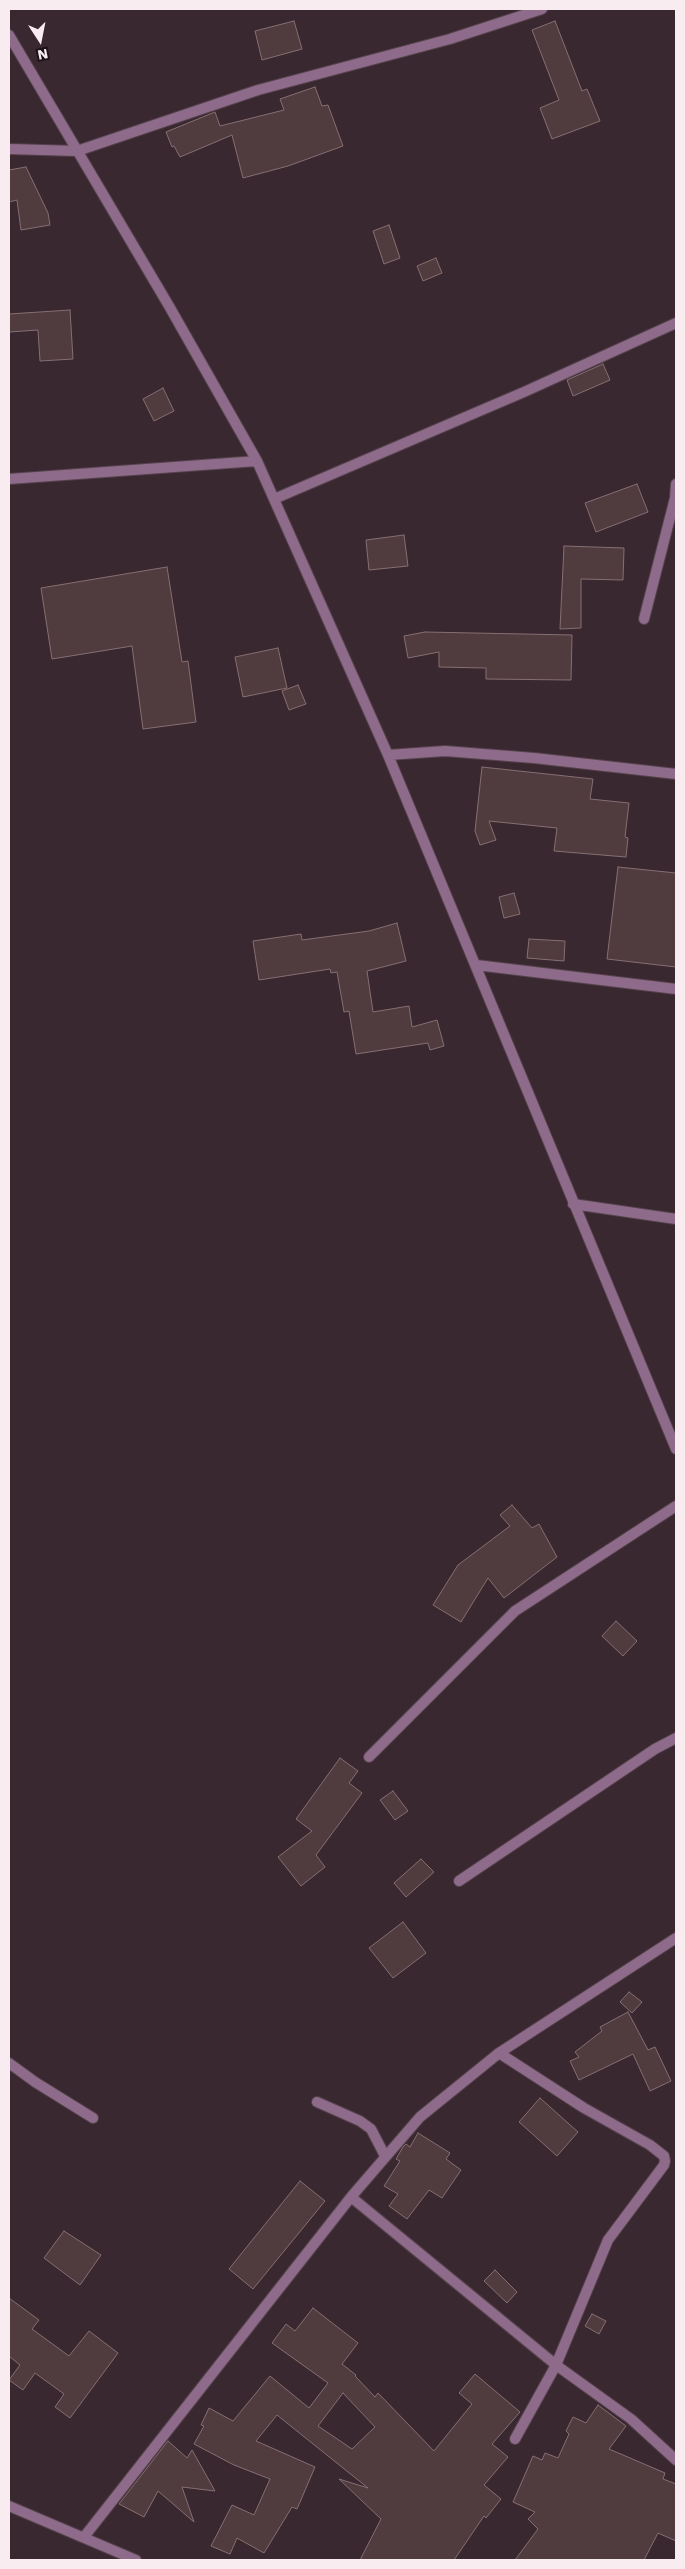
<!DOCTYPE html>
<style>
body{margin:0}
#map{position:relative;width:685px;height:2569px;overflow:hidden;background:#3a2831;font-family:"Work Sans",sans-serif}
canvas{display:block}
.frame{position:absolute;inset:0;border:10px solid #f8ecf1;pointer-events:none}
.north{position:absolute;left:15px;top:15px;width:50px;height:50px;-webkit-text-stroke:4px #1c1418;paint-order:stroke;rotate:169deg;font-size:14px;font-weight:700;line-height:20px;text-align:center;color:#f8ecf1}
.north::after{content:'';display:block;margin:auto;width:18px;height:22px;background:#f8ecf1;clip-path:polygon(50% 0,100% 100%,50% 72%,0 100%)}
</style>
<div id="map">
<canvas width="685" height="2569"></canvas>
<div class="frame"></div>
<div class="north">N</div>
</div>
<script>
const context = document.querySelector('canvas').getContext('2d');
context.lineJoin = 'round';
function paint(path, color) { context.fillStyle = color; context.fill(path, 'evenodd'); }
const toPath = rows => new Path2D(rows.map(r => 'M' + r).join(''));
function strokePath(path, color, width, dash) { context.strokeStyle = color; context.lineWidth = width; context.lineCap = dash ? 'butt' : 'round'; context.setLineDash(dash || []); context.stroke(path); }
const building = toPath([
 [294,21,302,49,262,60,255,31,294,21],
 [555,21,582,91,587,89,600,121,552,139,540,108,559,100,532,30,555,21],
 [315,87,322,106,328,105,343,146,288,166,243,178,232,135,180,157,174,146,172,147,166,132,215,112,220,126,284,110,280,99,315,87],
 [26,167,48,213,50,225,21,230,17,200,9,202,9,170,26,167],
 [389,225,400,258,384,264,373,231,389,225],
 [436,258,442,273,423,281,417,266,436,258],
 [70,310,73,359,40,361,38,330,9,332,9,314,70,310],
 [603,364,610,380,573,396,567,380,603,364],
 [163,388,174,411,154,421,143,399,163,388],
 [637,484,648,512,596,532,585,503,637,484],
 [404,535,408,566,369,570,366,540,404,535],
 [564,546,624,548,623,580,581,579,581,628,560,629,564,546],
 [167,567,182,662,188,661,196,722,143,729,132,646,52,659,41,588,167,567],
 [425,632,572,635,571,680,486,679,486,668,439,667,439,652,408,658,404,636,425,632],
 [278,648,287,688,243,697,235,657,278,648],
 [298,685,306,704,289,710,282,691,298,685],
 [482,767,593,779,590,799,629,803,625,837,628,838,626,857,554,851,557,828,489,821,496,840,480,845,475,831,482,767],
 [618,867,676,873,676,967,607,959,618,867],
 [514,893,520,914,504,918,499,897,514,893],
 [397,923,406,961,367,971,373,1012,409,1006,412,1027,437,1020,444,1046,430,1050,428,1043,356,1054,349,1011,344,1012,337,972,331,973,330,969,259,980,253,941,301,934,302,940,369,931,397,923],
 [529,939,565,941,564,961,527,958,529,939],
 [512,1505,532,1528,539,1524,557,1557,504,1598,488,1578,461,1622,433,1605,458,1565,510,1526,500,1515,512,1505],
 [616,1621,637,1641,623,1656,602,1636,616,1621],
 [340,1758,358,1771,349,1783,362,1793,316,1855,325,1867,301,1886,278,1857,312,1831,296,1819,340,1758],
 [393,1791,408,1811,395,1820,380,1800,393,1791],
 [421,1859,434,1872,406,1897,394,1883,421,1859],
 [403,1922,426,1953,393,1978,369,1948,403,1922],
 [629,1992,642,2002,632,2013,620,2002,629,1992],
 [628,2012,648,2050,655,2047,671,2081,650,2091,633,2054,579,2080,570,2061,579,2057,575,2052,602,2031,600,2027,628,2012],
 [540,2098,578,2132,557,2156,519,2122,540,2098],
 [418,2133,450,2153,446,2159,461,2170,442,2198,429,2190,407,2219,389,2206,398,2194,384,2186,400,2161,396,2159,403,2147,406,2144,410,2147,418,2133],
 [300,2181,325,2201,253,2289,229,2269,300,2181],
 [64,2231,101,2255,80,2285,44,2258,64,2231],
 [495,2270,517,2292,507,2303,484,2281,495,2270],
 [9,2298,39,2320,32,2329,69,2356,89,2331,118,2353,70,2418,55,2407,64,2394,35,2373,23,2390,9,2380,20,2365,9,2356,9,2298],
 [313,2308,358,2343,342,2364,356,2375,355,2376,375,2397,378,2393,434,2451,472,2404,459,2393,475,2374,520,2412,492,2444,508,2457,484,2485,501,2499,486,2518,484,2516,454,2560,360,2560,381,2519,339,2479,368,2488,277,2415,256,2441,315,2467,297,2509,292,2507,264,2553,237,2538,230,2554,211,2546,232,2505,254,2515,270,2479,234,2465,194,2444,204,2426,201,2425,209,2408,233,2421,270,2376,309,2408,328,2383,272,2343,286,2324,295,2331,313,2308],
 [343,2393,375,2427,352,2449,318,2426,343,2393],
 [592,2314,606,2321,599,2334,585,2326,592,2314],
 [598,2405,626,2426,609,2449,665,2473,663,2479,676,2484,676,2541,658,2533,644,2560,515,2560,538,2529,528,2519,535,2512,513,2502,533,2456,542,2460,545,2453,558,2458,569,2434,566,2431,573,2417,586,2423,598,2405],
 [168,2441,187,2458,192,2450,215,2491,182,2487,194,2522,158,2491,144,2517,119,2504,168,2441]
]);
const minor = toPath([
 [9,35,169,306,257,461,388,755,676,1449],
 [9,149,77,151,258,90,450,39,542,9],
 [9,479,257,461],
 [274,499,524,392,676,323],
 [644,619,675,498,676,484],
 [388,755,445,751,534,758,676,774],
 [476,965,676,989],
 [573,1204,676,1219],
 [369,1757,515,1611,676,1506],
 [459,1881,655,1749,676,1738],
 [499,2053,584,2108,650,2145,664,2156,665,2161,664,2165,608,2240,556,2365,515,2439],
 [9,2063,35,2082,93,2118],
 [317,2102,360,2121,371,2129,385,2156],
 [351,2197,556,2365,631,2419,676,2460],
 [9,2506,136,2560],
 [84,2537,351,2197,420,2117,499,2053,676,1938]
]);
paint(building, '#503b3e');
strokePath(building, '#866f72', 1);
strokePath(minor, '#55434c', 12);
strokePath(minor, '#8f6b8b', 10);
</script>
